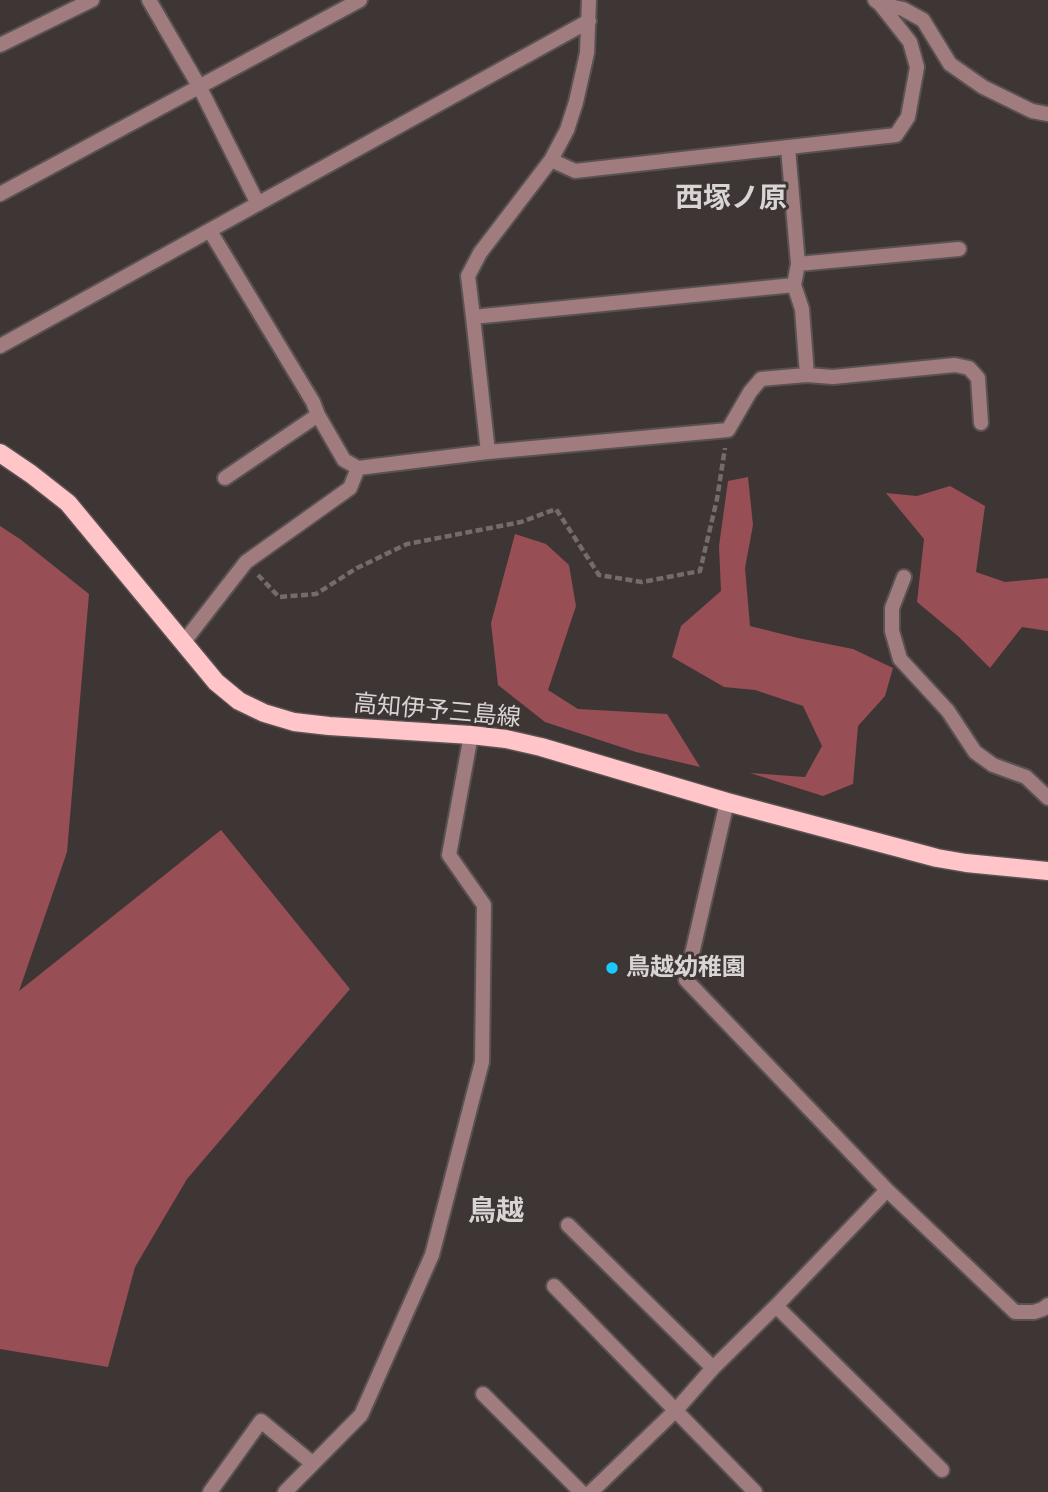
<!DOCTYPE html>
<meta charset="utf-8">
<style>
body{margin:0}
canvas{display:block;background:#3e3535}
</style>
<canvas width="1048" height="1492"></canvas>
<script>
const context = document.querySelector('canvas').getContext('2d');
context.lineJoin = 'round';
function paint(path, color) { context.fillStyle = color; context.fill(path, 'evenodd'); }
const toPath = rows => new Path2D(rows.map(r => 'M' + r).join(''));
function strokePath(path, color, width, dash) { context.strokeStyle = color; context.lineWidth = width; context.lineCap = dash ? 'butt' : 'round'; context.setLineDash(dash || []); context.stroke(path); }
function label(font, color, halo, rows, align = 'center') {
  context.font = font + ' Quicksand,"Noto Sans JP",sans-serif'; context.lineWidth = 6; context.setLineDash([]); context.textBaseline = 'middle'; context.strokeStyle = halo; context.fillStyle = color; for (const [text, x, y, turn = 0] of rows) {
    context.save(); context.translate(x, y); context.rotate((+turn || 0) * Math.PI / 180); context.textAlign = isNaN(turn) ? turn : align; if (halo) context.strokeText(text, 0, 0); context.fillText(text, 0, 0); context.restore();
  }
}
const forest = toPath([
 [748,477,753,525,745,568,750,626,798,638,853,649,893,668,885,696,858,726,853,784,823,796,750,773,805,777,822,746,803,706,755,690,724,687,672,657,681,626,721,591,719,546,728,481],
 [950,486,985,506,976,572,1005,582,1048,578,1048,631,1022,627,990,668,959,637,917,602,924,539,886,493,917,496],
 [0,526,20,539,89,594,67,852,19,991,221,830,350,989,187,1179,135,1267,108,1367,0,1349],
 [515,534,546,544,569,565,576,606,548,690,578,709,667,714,700,767,636,752,545,722,498,685,491,623]
]);
const path = toPath([
 [258,575,279,597,316,594,357,568,407,544,521,522,556,509,599,575,642,582,700,571,717,499,725,448]
]);
const minor = toPath([
 [149,0,199,86,258,204],
 [589,0,587,53,576,102,567,130,551,160,575,171,896,135,908,117,917,67,910,42,880,4,875,0],
 [880,4,903,9,923,20,950,64,983,87,1032,111,1048,114],
 [0,45,92,0],
 [788,148,798,264,794,285,802,309,807,375],
 [0,194,360,0],
 [210,231,313,402,318,415,344,460,358,468,488,452,728,430,750,392,761,379,783,377,807,375,833,377,955,365,969,368,978,378,981,423],
 [798,264,959,249],
 [473,317,468,276,480,253,551,160],
 [0,346,589,21],
 [488,452,473,317,794,285],
 [225,478,318,415],
 [904,577,892,608,892,631,900,659,948,711,975,752,993,765,1026,777,1048,798],
 [183,643,246,562,350,488,358,468],
 [727,802,686,980,887,1190,1015,1312,1034,1312,1043,1309,1048,1305],
 [568,1225,713,1368],
 [554,1286,755,1492],
 [776,1306,942,1470],
 [483,1394,581,1492],
 [210,1492,261,1421,312,1463],
 [285,1492,361,1415,432,1255,482,1062,484,905,449,855,471,735],
 [591,1492,676,1410,713,1368,776,1306,887,1190]
]);
const primary = toPath([
 [0,453,31,474,68,503,216,682,239,701,264,713,294,722,329,726,471,735,506,739,541,747,727,802,937,858,966,863,1048,871]
]);
const markers = [
 [612,968,7,"#1bcafc"]
];
const streetNames = [
 ["高知伊予三島線",437,711,5]
];
const poiNames = [
 ["鳥越幼稚園",626,968]
];
const quarterNames = [
 ["西塚ノ原",731,199],
 ["鳥越",496,1212]
];
paint(forest, '#974e55');
strokePath(minor, '#5a5252', 18);
strokePath(primary, '#5a5252', 21);
strokePath(path, '#746c6c', 4.5, [7, 3.5]);
strokePath(minor, '#a07c7e', 14);
strokePath(primary, '#ffc5c8', 18);
for (const [x, y, r, color] of markers) { const dot = new Path2D(); dot.arc(x, y, r, 0, 2 * Math.PI); context.fillStyle = color; context.fill(dot); strokePath(dot, '#3e3535', 2.5); }
label('24px', '#dad5d5', '#3e3535', streetNames);
label('bold 24px', '#dad5d5', '#3e3535', poiNames, 'left');
label('bold 28px', '#dad5d5', '#3e3535', quarterNames);
</script>
